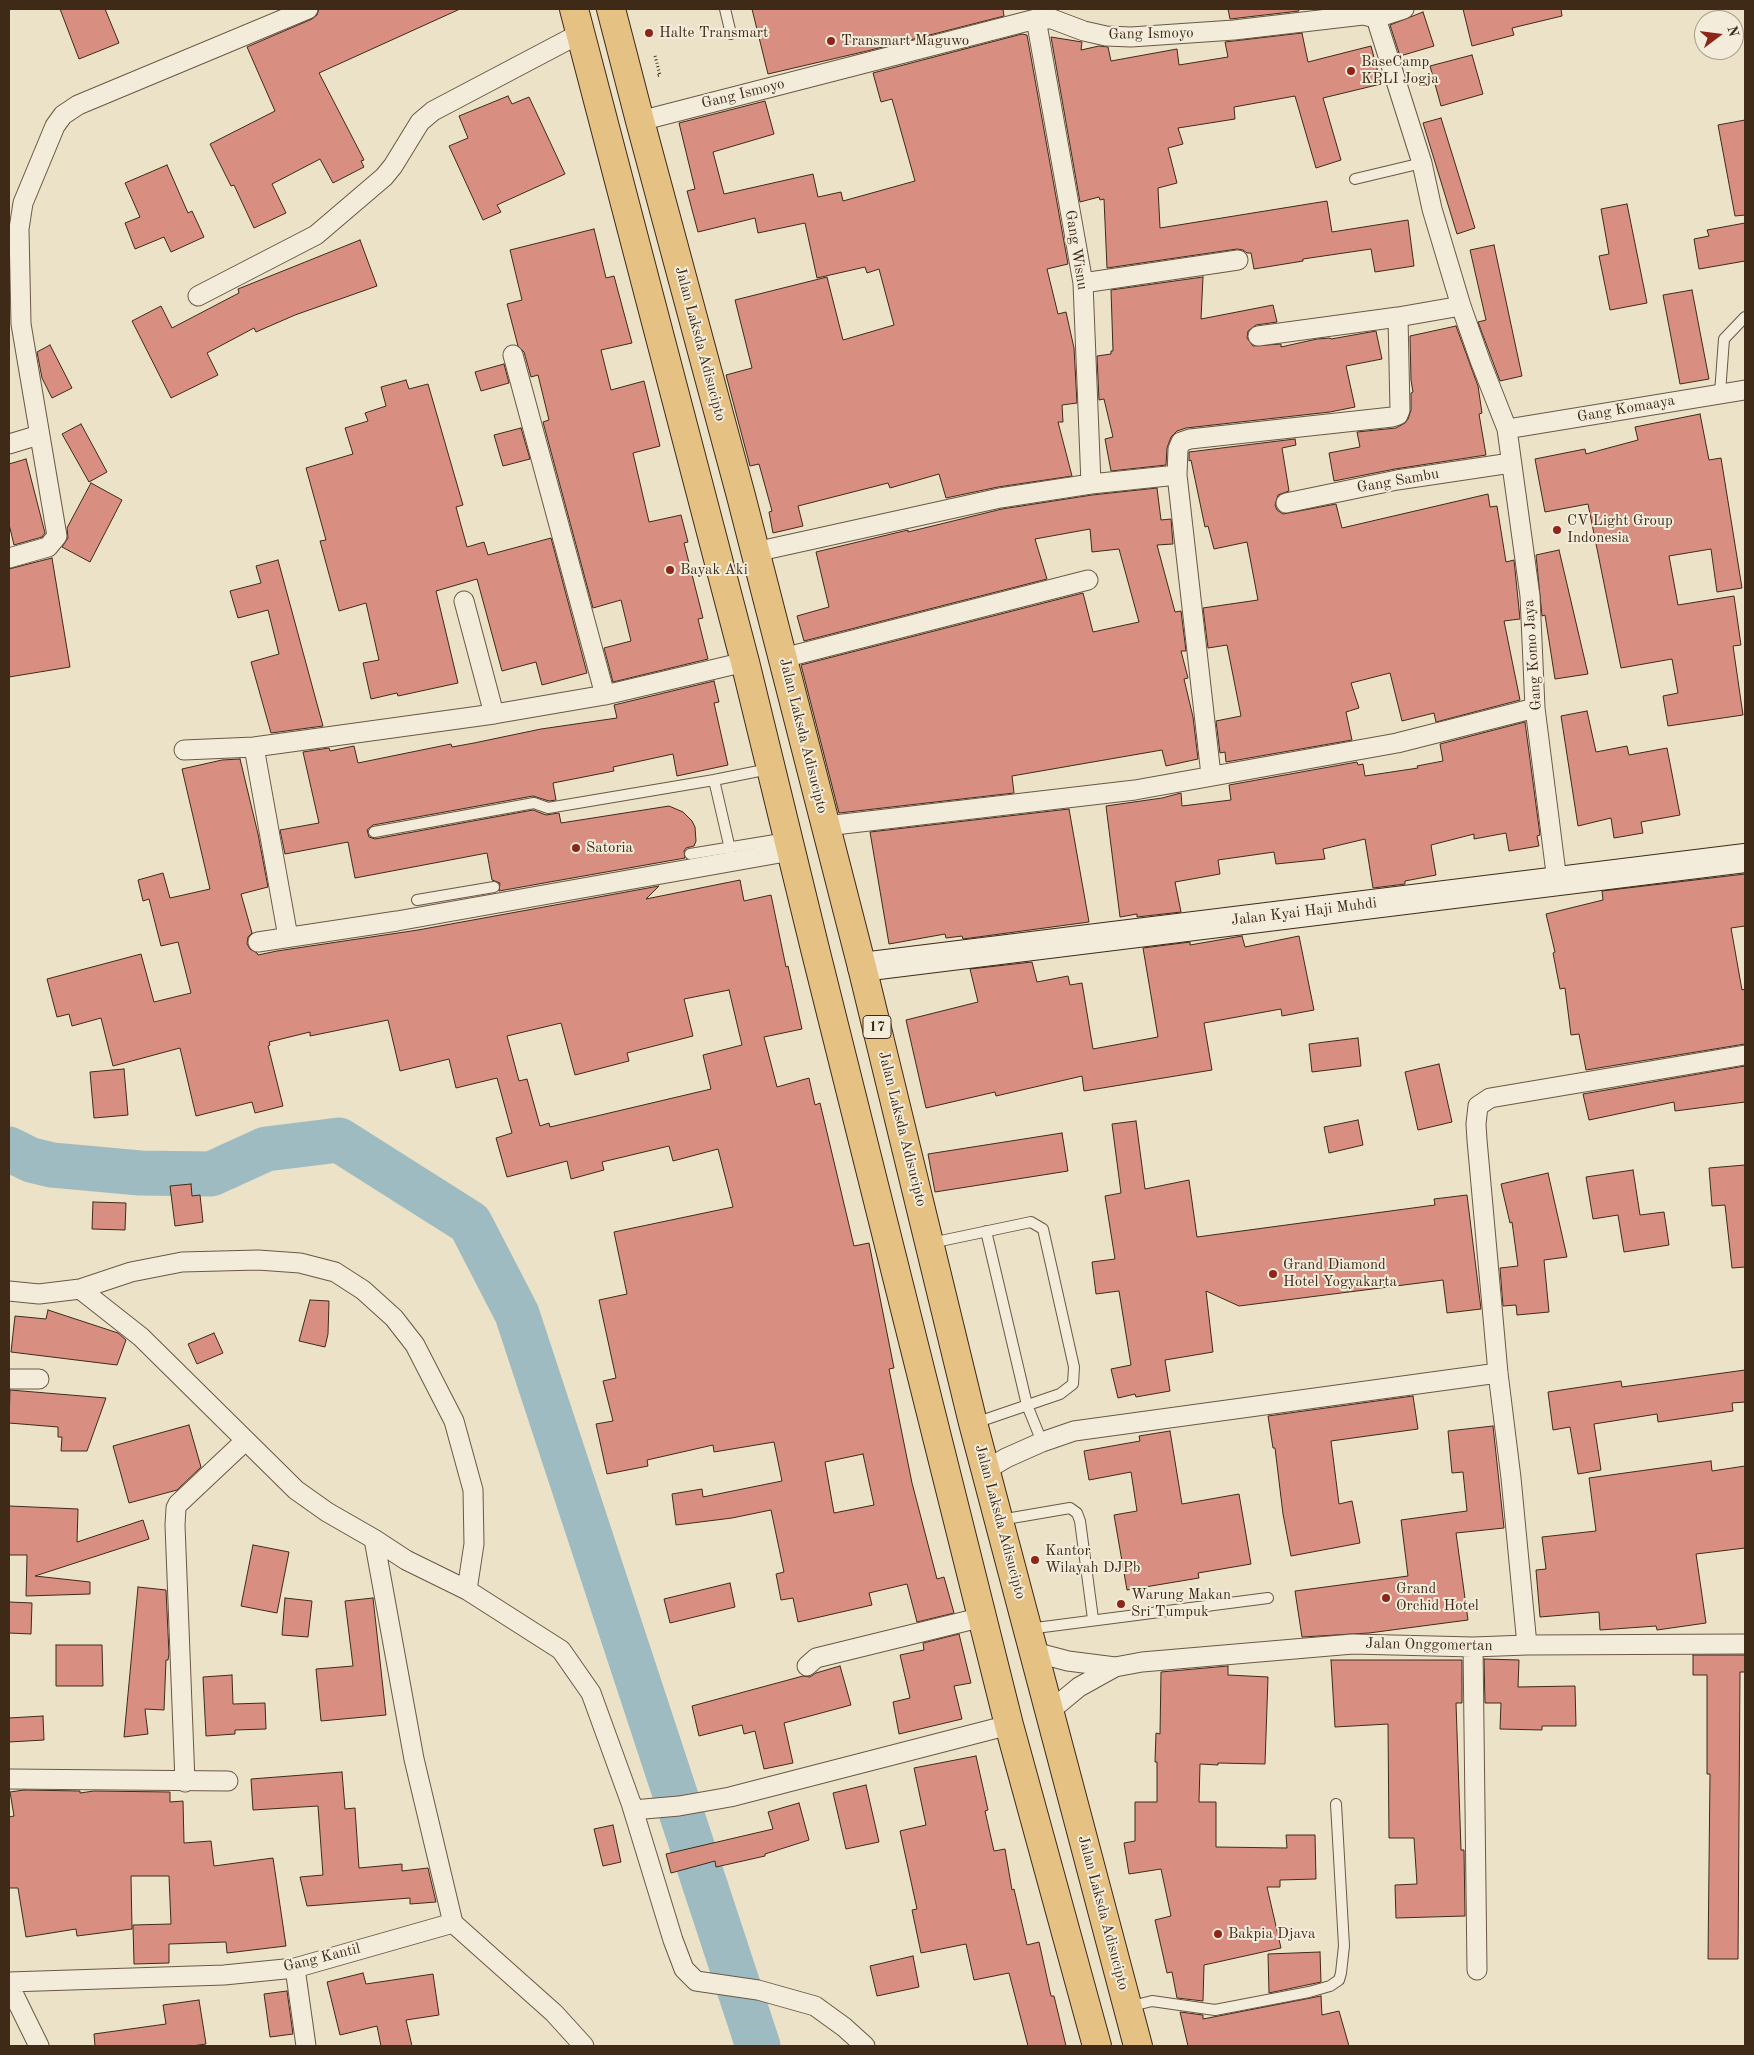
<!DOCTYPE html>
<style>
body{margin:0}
#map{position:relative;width:1754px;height:2055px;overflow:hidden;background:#ece2c8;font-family:"Old Standard TT",serif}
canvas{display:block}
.frame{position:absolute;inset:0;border:10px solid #3f2a18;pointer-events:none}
.north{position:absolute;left:1694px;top:10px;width:50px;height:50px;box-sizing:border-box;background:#f3ecdb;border:1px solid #ab9e8d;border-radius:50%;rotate:75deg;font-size:14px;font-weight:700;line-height:20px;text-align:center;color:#3f2a18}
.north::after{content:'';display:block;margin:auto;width:18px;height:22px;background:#8f2418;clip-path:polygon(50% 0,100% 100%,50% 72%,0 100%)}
</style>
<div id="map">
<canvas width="1754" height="2055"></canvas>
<div class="frame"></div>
<div class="north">N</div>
</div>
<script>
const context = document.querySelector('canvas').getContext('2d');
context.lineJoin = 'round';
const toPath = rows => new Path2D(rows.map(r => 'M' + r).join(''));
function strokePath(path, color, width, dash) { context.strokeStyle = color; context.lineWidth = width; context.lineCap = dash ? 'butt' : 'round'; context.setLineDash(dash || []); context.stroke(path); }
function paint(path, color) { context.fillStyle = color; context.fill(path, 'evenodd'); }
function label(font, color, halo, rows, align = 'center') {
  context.font = font + ' "Old Standard TT",serif'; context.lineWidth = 4; context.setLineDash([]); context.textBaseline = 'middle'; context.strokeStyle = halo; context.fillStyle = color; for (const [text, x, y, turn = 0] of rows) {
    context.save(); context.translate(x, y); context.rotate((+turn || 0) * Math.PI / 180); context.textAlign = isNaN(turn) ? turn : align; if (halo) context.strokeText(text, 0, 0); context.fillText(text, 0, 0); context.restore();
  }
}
const river = toPath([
 [9,1149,31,1160,52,1165,140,1173,211,1174,266,1149,339,1140,470,1223,517,1314,758,2046]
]);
const building = toPath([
 [60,9,105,9,119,43,79,59,60,9],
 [319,9,460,9,319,73,364,160,361,161,364,167,333,183,320,159,272,184,286,213,254,228,234,185,231,186,210,144,275,111,247,47,312,19,317,15,319,9],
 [752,9,1003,9,1004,16,867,51,768,74,752,9],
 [1228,9,1298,9,1299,11,1230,19,1228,9],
 [1463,9,1561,9,1562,16,1512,28,1514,35,1472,46,1463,9],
 [1423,12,1434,46,1400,56,1390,25,1423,12],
 [1302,33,1308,62,1371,46,1381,84,1323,98,1341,160,1316,168,1295,96,1234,107,1235,119,1178,128,1183,144,1168,148,1177,183,1158,188,1160,228,1327,201,1332,232,1408,220,1414,266,1375,272,1371,249,1303,259,1303,261,1254,269,1251,253,1247,253,1243,250,1237,249,1107,268,1104,199,1100,200,1099,197,1080,202,1051,37,1082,42,1081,50,1099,46,1108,47,1111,61,1177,49,1179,65,1228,57,1225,42,1302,33],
 [1022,34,1027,35,1068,264,1047,269,1058,314,1066,312,1074,348,1077,403,1062,405,1063,422,1058,422,1072,476,998,487,946,498,939,474,890,488,888,483,798,506,803,526,773,533,769,512,772,511,759,464,750,466,726,375,752,368,735,300,827,277,843,340,894,325,879,269,867,273,865,267,817,278,805,223,758,233,755,218,698,232,687,191,695,189,679,123,765,101,774,134,713,152,724,194,813,174,818,197,841,192,843,201,915,181,892,99,881,102,873,73,1022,34],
 [1472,55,1483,94,1441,106,1430,66,1472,55],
 [508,96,512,104,529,97,565,174,497,205,501,212,483,220,449,146,468,138,459,116,508,96],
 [1441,118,1475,228,1457,234,1423,123,1441,118],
 [1745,120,1745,215,1735,216,1718,125,1745,120],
 [167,165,188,213,192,211,204,237,171,252,164,237,135,249,125,223,140,217,125,183,167,165],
 [1627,204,1647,303,1610,310,1599,256,1609,254,1601,209,1627,204],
 [1745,223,1745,261,1699,269,1694,239,1709,236,1707,230,1745,223],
 [594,229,606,278,614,276,632,343,601,350,611,390,644,381,660,446,633,453,649,522,681,515,688,542,684,543,703,618,698,619,708,659,613,682,604,648,631,641,621,600,593,608,543,422,549,420,538,375,531,377,524,352,518,346,507,304,522,300,510,250,594,229],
 [360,240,377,286,295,315,256,332,254,328,207,353,218,375,171,398,132,321,161,306,172,328,239,293,238,289,360,240],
 [1494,245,1522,376,1500,381,1478,322,1486,320,1470,250,1494,245],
 [1203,277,1201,319,1273,305,1277,322,1256,325,1248,331,1247,338,1253,346,1281,344,1281,347,1317,339,1330,338,1331,339,1376,331,1382,359,1346,366,1355,407,1330,412,1186,428,1177,431,1171,437,1167,448,1166,465,1111,471,1105,439,1113,437,1104,399,1099,400,1097,356,1111,354,1111,351,1113,351,1111,290,1203,277],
 [1692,290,1709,379,1680,384,1663,295,1692,290],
 [1456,326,1478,386,1482,413,1479,414,1486,455,1395,469,1334,481,1329,453,1360,447,1357,432,1396,428,1405,423,1408,419,1411,410,1411,393,1413,392,1411,380,1410,336,1456,326],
 [50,345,72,388,52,398,42,378,37,352,50,345],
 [504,364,509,383,481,391,475,372,504,364],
 [406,380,409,389,428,384,463,505,456,507,467,547,484,542,488,555,551,538,587,673,542,685,536,662,502,671,477,579,436,591,458,683,398,696,397,693,371,699,363,663,379,660,366,603,339,611,320,541,326,540,306,468,353,454,345,428,368,421,365,413,386,406,381,387,406,380],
 [1700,414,1709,460,1721,458,1742,588,1717,592,1711,549,1669,556,1678,605,1734,596,1741,645,1733,646,1743,715,1668,726,1663,696,1678,693,1672,659,1621,668,1588,504,1545,512,1535,459,1585,449,1586,454,1638,440,1635,427,1700,414],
 [81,424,107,472,89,482,62,434,81,424],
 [521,428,530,459,503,466,494,435,521,428],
 [1295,439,1296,445,1282,448,1289,491,1278,495,1275,505,1277,510,1283,514,1336,504,1342,528,1488,494,1490,507,1497,506,1506,562,1514,560,1520,619,1504,621,1520,700,1436,722,1434,713,1402,721,1390,673,1351,683,1359,708,1346,712,1352,740,1226,762,1225,752,1220,753,1216,721,1241,716,1227,645,1208,648,1203,608,1258,600,1247,542,1214,549,1208,526,1205,527,1191,460,1189,461,1189,452,1295,439],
 [26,459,45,533,42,537,14,545,9,524,9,464,26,459],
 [91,483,122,500,90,562,62,547,68,538,67,528,91,483],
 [1157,488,1161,520,1171,519,1173,544,1157,545,1175,612,1181,611,1186,651,1181,651,1188,678,1184,679,1193,717,1198,759,1166,766,1162,750,1012,776,1014,793,839,813,801,665,1083,593,1093,632,1139,622,1119,549,1092,552,1090,529,1035,539,1047,579,804,641,797,616,829,607,816,552,908,530,908,532,1002,509,1092,495,1157,488],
 [1559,550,1588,674,1555,679,1545,615,1542,616,1536,555,1559,550],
 [52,558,70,667,9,677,9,569,52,558],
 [278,560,323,726,271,733,251,662,279,654,268,610,238,618,230,591,261,583,256,566,278,560],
 [714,681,719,702,714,703,728,765,677,776,673,754,613,767,614,771,553,783,556,800,549,801,533,796,373,825,367,830,369,837,375,839,533,810,546,815,559,813,561,823,669,806,683,812,692,821,695,827,696,841,694,846,686,848,684,851,685,858,499,891,500,883,492,880,487,853,355,878,348,842,285,854,280,830,319,823,303,752,329,748,330,751,354,746,358,763,451,744,452,747,474,743,541,729,617,718,614,705,714,681],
 [1587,711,1596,752,1627,746,1629,755,1667,748,1680,815,1641,822,1643,833,1614,838,1611,818,1578,826,1561,716,1587,711],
 [1525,722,1540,835,1537,836,1539,846,1509,851,1506,833,1474,839,1474,834,1431,845,1436,875,1405,881,1405,884,1373,888,1365,839,1323,849,1325,859,1276,864,1274,852,1218,860,1220,874,1175,882,1181,912,1137,917,1137,914,1120,917,1106,806,1162,798,1181,793,1182,806,1231,800,1229,785,1357,762,1358,765,1363,764,1365,776,1418,768,1417,766,1443,761,1440,744,1525,722],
 [240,759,258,834,268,887,241,894,252,933,248,937,247,944,250,949,257,953,258,955,277,951,418,930,659,886,646,899,740,880,744,901,771,895,786,967,788,966,802,1029,764,1037,777,1087,809,1078,815,1105,820,1103,854,1246,869,1243,894,1368,889,1369,912,1483,937,1579,944,1577,954,1613,917,1622,907,1584,869,1593,872,1605,798,1622,793,1598,781,1600,776,1574,784,1572,771,1510,732,1518,676,1525,672,1494,702,1489,703,1497,782,1481,774,1442,714,1452,713,1445,647,1460,648,1466,607,1474,596,1424,613,1421,603,1381,616,1378,599,1300,627,1294,614,1232,733,1207,718,1149,673,1161,669,1146,602,1162,604,1170,571,1179,567,1161,507,1177,496,1138,512,1133,497,1078,456,1088,449,1059,400,1071,388,1020,310,1036,310,1032,269,1042,270,1045,268,1046,283,1106,255,1113,252,1102,196,1116,180,1048,113,1066,101,1018,72,1026,69,1014,57,1017,47,979,141,954,154,1002,191,993,178,942,161,946,149,899,143,901,138,880,163,873,170,898,210,889,182,769,222,760,240,759],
 [729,990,742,1045,703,1055,711,1089,550,1127,549,1123,540,1126,527,1079,519,1081,507,1036,561,1023,575,1075,629,1061,627,1053,693,1036,684,999,729,990],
 [863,1454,874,1505,834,1513,825,1462,863,1454],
 [1069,809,1089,922,963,939,962,936,946,938,945,934,889,944,870,832,1069,809],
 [1745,874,1745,926,1731,928,1742,990,1745,989,1745,1044,1586,1070,1579,1034,1571,1035,1565,988,1560,989,1553,953,1555,952,1546,914,1603,900,1602,891,1745,874],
 [1242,936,1245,947,1299,936,1314,1010,1282,1016,1281,1009,1204,1023,1212,1070,1084,1091,1082,1076,996,1096,995,1092,926,1108,906,1020,978,1002,970,969,1032,962,1037,982,1068,976,1070,985,1082,983,1093,1049,1158,1037,1143,948,1190,942,1190,945,1242,936],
 [1358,1038,1361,1066,1312,1072,1309,1044,1358,1038],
 [1439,1064,1452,1122,1418,1130,1405,1072,1439,1064],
 [1745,1066,1745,1102,1675,1111,1674,1102,1589,1120,1583,1094,1745,1066],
 [124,1069,128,1115,94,1118,90,1072,124,1069],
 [1358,1120,1363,1145,1329,1153,1324,1127,1358,1120],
 [1136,1121,1145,1189,1189,1180,1197,1237,1435,1205,1434,1199,1467,1195,1481,1309,1447,1313,1443,1280,1239,1306,1206,1291,1213,1352,1165,1360,1170,1391,1136,1397,1135,1394,1118,1398,1111,1369,1131,1365,1119,1291,1096,1294,1092,1262,1115,1259,1105,1196,1121,1193,1112,1124,1136,1121],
 [1062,1133,1068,1171,935,1192,928,1154,1062,1133],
 [1745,1165,1745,1267,1732,1268,1725,1205,1712,1206,1709,1168,1745,1165],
 [1633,1170,1640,1215,1664,1212,1669,1245,1624,1252,1618,1215,1593,1219,1586,1177,1633,1170],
 [1548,1173,1567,1257,1544,1260,1549,1312,1517,1315,1516,1305,1503,1306,1500,1268,1518,1266,1512,1222,1510,1223,1501,1184,1548,1173],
 [191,1184,192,1196,200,1195,203,1222,175,1226,170,1186,191,1184],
 [93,1202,126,1203,125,1230,92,1229,93,1202],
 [310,1300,329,1301,328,1334,325,1347,299,1341,310,1300],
 [48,1310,118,1333,126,1340,117,1365,11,1352,15,1316,46,1319,48,1310],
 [214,1333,223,1353,197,1364,188,1344,214,1333],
 [1745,1370,1745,1402,1732,1403,1733,1411,1658,1422,1657,1414,1594,1424,1601,1470,1578,1474,1570,1427,1553,1430,1548,1392,1621,1381,1622,1387,1745,1370],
 [10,1390,106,1398,87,1451,61,1451,62,1437,58,1437,58,1427,9,1423,10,1390],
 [1413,1396,1418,1429,1331,1441,1339,1504,1352,1501,1360,1543,1291,1556,1283,1514,1275,1448,1273,1448,1268,1416,1413,1396],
 [189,1425,201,1467,177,1490,129,1503,113,1446,189,1425],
 [1493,1426,1504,1528,1456,1533,1468,1620,1369,1633,1302,1637,1295,1591,1408,1576,1401,1520,1467,1511,1463,1472,1452,1473,1448,1431,1493,1426],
 [1170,1431,1182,1504,1239,1494,1251,1564,1198,1573,1199,1578,1127,1590,1114,1515,1137,1511,1131,1472,1089,1480,1084,1451,1140,1441,1139,1436,1170,1431],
 [1711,1461,1712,1471,1745,1466,1745,1548,1696,1554,1706,1623,1657,1630,1656,1626,1600,1630,1599,1612,1540,1617,1536,1570,1546,1569,1542,1537,1596,1531,1589,1478,1711,1461],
 [9,1506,78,1509,77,1542,143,1520,149,1539,35,1576,90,1582,90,1594,26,1596,27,1555,9,1555,9,1506],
 [253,1545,289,1552,277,1613,241,1606,253,1545],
 [730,1583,735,1607,670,1623,664,1599,730,1583],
 [138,1587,166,1590,169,1654,168,1660,166,1660,164,1710,145,1709,148,1734,124,1737,138,1587],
 [285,1598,312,1601,308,1637,282,1635,285,1598],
 [373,1598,386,1715,321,1721,316,1669,353,1666,345,1601,373,1598],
 [9,1602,32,1603,31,1634,9,1633,9,1602],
 [959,1634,971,1683,954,1686,962,1719,899,1734,893,1702,910,1698,900,1655,924,1650,923,1643,959,1634],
 [56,1645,102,1645,103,1686,56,1686,56,1645],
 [1693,1655,1745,1655,1745,1672,1740,1672,1738,1959,1708,1959,1710,1774,1707,1774,1707,1675,1693,1675,1693,1655],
 [1484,1659,1519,1660,1518,1687,1575,1686,1576,1726,1542,1726,1542,1730,1500,1729,1501,1703,1485,1703,1484,1659],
 [1331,1660,1462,1660,1462,1703,1456,1703,1461,1850,1464,1850,1465,1916,1396,1918,1395,1885,1417,1884,1414,1838,1389,1838,1388,1724,1335,1727,1331,1660],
 [840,1666,851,1705,784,1723,793,1763,764,1769,755,1731,744,1734,742,1725,699,1736,692,1706,803,1676,810,1677,816,1673,840,1666],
 [1228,1666,1228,1675,1268,1677,1265,1764,1218,1763,1218,1765,1200,1764,1199,1802,1216,1802,1216,1847,1287,1848,1286,1835,1315,1835,1316,1879,1280,1880,1280,1887,1267,1887,1281,1948,1204,1965,1203,2001,1177,1998,1172,1972,1167,1973,1155,1920,1171,1916,1161,1869,1129,1874,1124,1843,1135,1841,1135,1802,1157,1802,1157,1762,1155,1762,1156,1733,1160,1734,1161,1672,1228,1666],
 [232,1675,233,1704,265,1703,266,1729,235,1730,235,1734,206,1736,203,1677,232,1675],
 [43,1716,44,1740,9,1742,9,1718,43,1716],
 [976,1756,988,1810,985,1811,994,1851,1005,1849,1012,1890,1014,1889,1027,1945,1039,1942,1051,1996,1054,1996,1066,2046,1028,2046,1009,1973,974,1980,966,1944,921,1953,912,1910,917,1909,900,1831,926,1825,914,1768,976,1756],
 [342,1772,345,1809,355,1808,359,1868,402,1864,402,1871,428,1868,436,1902,410,1904,410,1898,307,1906,300,1877,323,1875,318,1806,253,1810,251,1779,342,1772],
 [866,1785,879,1842,846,1849,833,1793,866,1785],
 [24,1790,80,1791,80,1793,94,1791,170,1792,170,1802,183,1801,184,1843,211,1841,214,1866,273,1858,286,1946,227,1953,226,1942,169,1944,169,1963,134,1964,133,1925,171,1924,169,1876,131,1876,132,1929,77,1936,76,1929,26,1937,18,1888,9,1888,9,1817,14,1816,10,1792,24,1790],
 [799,1803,809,1840,765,1854,765,1856,716,1867,715,1861,671,1873,666,1854,773,1829,768,1812,799,1803],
 [613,1825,621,1862,603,1866,594,1829,613,1825],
 [1320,1952,1321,1982,1269,1993,1268,1954,1320,1952],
 [913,1956,919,1987,877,1996,870,1966,913,1956],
 [363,1973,366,1984,433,1974,439,2015,406,2020,412,2046,381,2046,377,2026,340,2035,327,1982,363,1973],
 [287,1991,293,2034,270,2037,264,1994,287,1991],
 [1321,1996,1322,2015,1339,2011,1349,2046,1188,2046,1180,2012,1203,2015,1203,2019,1321,1996],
 [199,2000,206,2044,192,2046,95,2046,94,2034,166,2024,163,2005,199,2000]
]);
const path = toPath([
 [644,9,644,10],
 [655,56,660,75,656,76]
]);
const lane = toPath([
 [725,9,731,34],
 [1355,179,1422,163],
 [1720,393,1724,339,1745,317],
 [714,780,730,849],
 [374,832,534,803,548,808,714,780,769,769],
 [690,854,787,838],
 [417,900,494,887],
 [986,1231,1027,1405,1042,1442],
 [931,1243,1031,1222,1043,1229,1074,1367,1073,1384,1060,1394,975,1423],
 [1000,1520,1070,1508,1077,1513,1080,1521,1093,1619],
 [1028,1629,1268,1598],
 [1128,2007,1152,2001,1215,2010,1309,1992,1330,1986,1339,1980,1341,1973,1344,1946,1336,1804]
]);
const street = toPath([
 [1376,18,1422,163,1432,209,1461,306,1481,363,1507,429,1530,596,1535,708,1557,881],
 [1376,18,1404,9],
 [1036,19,1083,283,1091,484],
 [640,121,1036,19,1052,19,1084,31,1106,36,1131,37,1234,30,1363,15,1376,18],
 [1083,283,1238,260],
 [198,296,316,235,384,177,393,166,420,122,433,111,581,33],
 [1258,336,1398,317,1461,306],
 [513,355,605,695],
 [1507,429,1745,390],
 [9,444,39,435],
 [1286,503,1397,480,1511,463],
 [755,552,1000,498,1091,484,1177,475],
 [9,558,48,547,57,536,21,324,19,229,23,203,55,126,63,115,78,105,308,9],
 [464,601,494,714],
 [783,658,1088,580],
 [254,747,288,937],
 [184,750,254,747,494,714,605,695,745,662],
 [1211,775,1177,475,1178,449,1181,442,1190,439,1392,417,1398,415,1400,410,1398,317],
 [826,826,1135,790,1397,743,1535,708],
 [258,942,397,921,791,851],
 [80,1289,141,1337,296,1490,327,1512,374,1539,406,1560,467,1590,561,1650,591,1693,631,1803,673,1940,684,1969,696,1981,758,1990,815,2006,844,2027,865,2046],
 [9,1291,39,1294,80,1289,131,1272,182,1262,258,1260,300,1263,335,1272,363,1290,394,1318,415,1345,454,1421,473,1490,474,1544,467,1590],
 [9,1379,39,1379],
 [986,1470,1006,1458,1042,1442,1074,1431,1498,1373],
 [374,1539,414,1759,453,1923],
 [1527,1645,1511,1478,1498,1373,1477,1140,1476,1124,1478,1106,1490,1098,1745,1055],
 [1473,1647,1477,1970],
 [1034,1652,1068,1661,1115,1667,1142,1662,1353,1644,1473,1647,1527,1645,1745,1644],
 [807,1666,816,1658,983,1617],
 [1050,1711,1079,1687,1115,1667],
 [9,1779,228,1781],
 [185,1782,175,1525,176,1508,178,1504,245,1441],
 [633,1810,679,1806,730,1797,1009,1725],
 [453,1923,554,2013,584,2046],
 [295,1968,306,2046],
 [9,1982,224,1975,295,1968,453,1923],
 [9,1985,39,2046]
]);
const secondary = toPath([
 [862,967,1745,858]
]);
const highway = toPath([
 [574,9,745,662,815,949,1009,1725,1097,2046],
 [611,9,640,121,741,496,862,967,973,1423,1138,2046]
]);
const markers = [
 [649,33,5,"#8f2418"],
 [831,41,5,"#8f2418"],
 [1351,71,5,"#8f2418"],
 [1557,530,5,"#8f2418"],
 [670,570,5,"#8f2418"],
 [576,848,5,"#8f2418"],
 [1273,1274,5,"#8f2418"],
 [1035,1560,5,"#8f2418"],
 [1386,1598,5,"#8f2418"],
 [1121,1604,5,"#8f2418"],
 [1218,1934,5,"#8f2418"]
];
const shields = [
 [877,1027,28]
];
const shieldNames = [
 ["17",877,1027]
];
const poiNames = [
 ["Halte Transmart",659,33],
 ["Transmart Maguwo",841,41],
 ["BaseCamp",1361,62],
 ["KPLI Jogja",1361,79],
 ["CV Light Group",1567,521],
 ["Indonesia",1567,538],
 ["Bayak Aki",680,570],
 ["Satoria",586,848],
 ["Grand Diamond",1283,1265],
 ["Hotel Yogyakarta",1283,1282],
 ["Kantor",1045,1551],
 ["Wilayah DJPb",1045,1568],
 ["Grand",1396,1589],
 ["Orchid Hotel",1396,1606],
 ["Warung Makan",1131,1595],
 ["Sri Tumpuk",1131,1612],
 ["Bakpia Djava",1228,1934]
];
const streetNames = [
 ["Gang Ismoyo",1151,34,-1],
 ["Gang Ismoyo",743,94,-14],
 ["Gang Wisnu",1076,250,81],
 ["Jalan Laksda Adisucipto",700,344,75],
 ["Gang Komaaya",1626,409,-10],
 ["Gang Sambu",1398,481,-10],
 ["Gang Komo Jaya",1533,655,-94],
 ["Jalan Laksda Adisucipto",803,736,76],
 ["Jalan Kyai Haji Muhdi",1304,912,-7],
 ["Jalan Laksda Adisucipto",902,1129,76],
 ["Jalan Laksda Adisucipto",1000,1522,75],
 ["Jalan Onggomertan",1429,1645,1],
 ["Jalan Laksda Adisucipto",1103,1913,75],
 ["Gang Kantil",322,1958,-14]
];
strokePath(river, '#9dbbc0', 45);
paint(building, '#d88f81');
strokePath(building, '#3f2a18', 1);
strokePath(lane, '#6a5844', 12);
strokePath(street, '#6a5844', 21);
strokePath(secondary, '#3f2a18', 30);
strokePath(highway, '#3f2a18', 30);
strokePath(path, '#3f2a18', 3, [1, 2.5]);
strokePath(lane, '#f3ecdb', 10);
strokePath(street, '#f3ecdb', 19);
strokePath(secondary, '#f3ecdb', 28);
strokePath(highway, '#e6c184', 28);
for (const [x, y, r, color] of markers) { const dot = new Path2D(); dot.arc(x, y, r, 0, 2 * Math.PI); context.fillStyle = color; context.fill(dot); strokePath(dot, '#f3ecdb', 2); }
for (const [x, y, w] of shields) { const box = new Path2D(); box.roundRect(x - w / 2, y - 11.5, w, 23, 4); context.fillStyle = '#f3ecdb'; context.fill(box); strokePath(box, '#3f2a18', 1); }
label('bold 14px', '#3f2a18', null, shieldNames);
label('15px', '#3f2a18', '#f3ecdb', poiNames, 'left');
label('15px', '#3f2a18', '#f3ecdb', streetNames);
</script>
